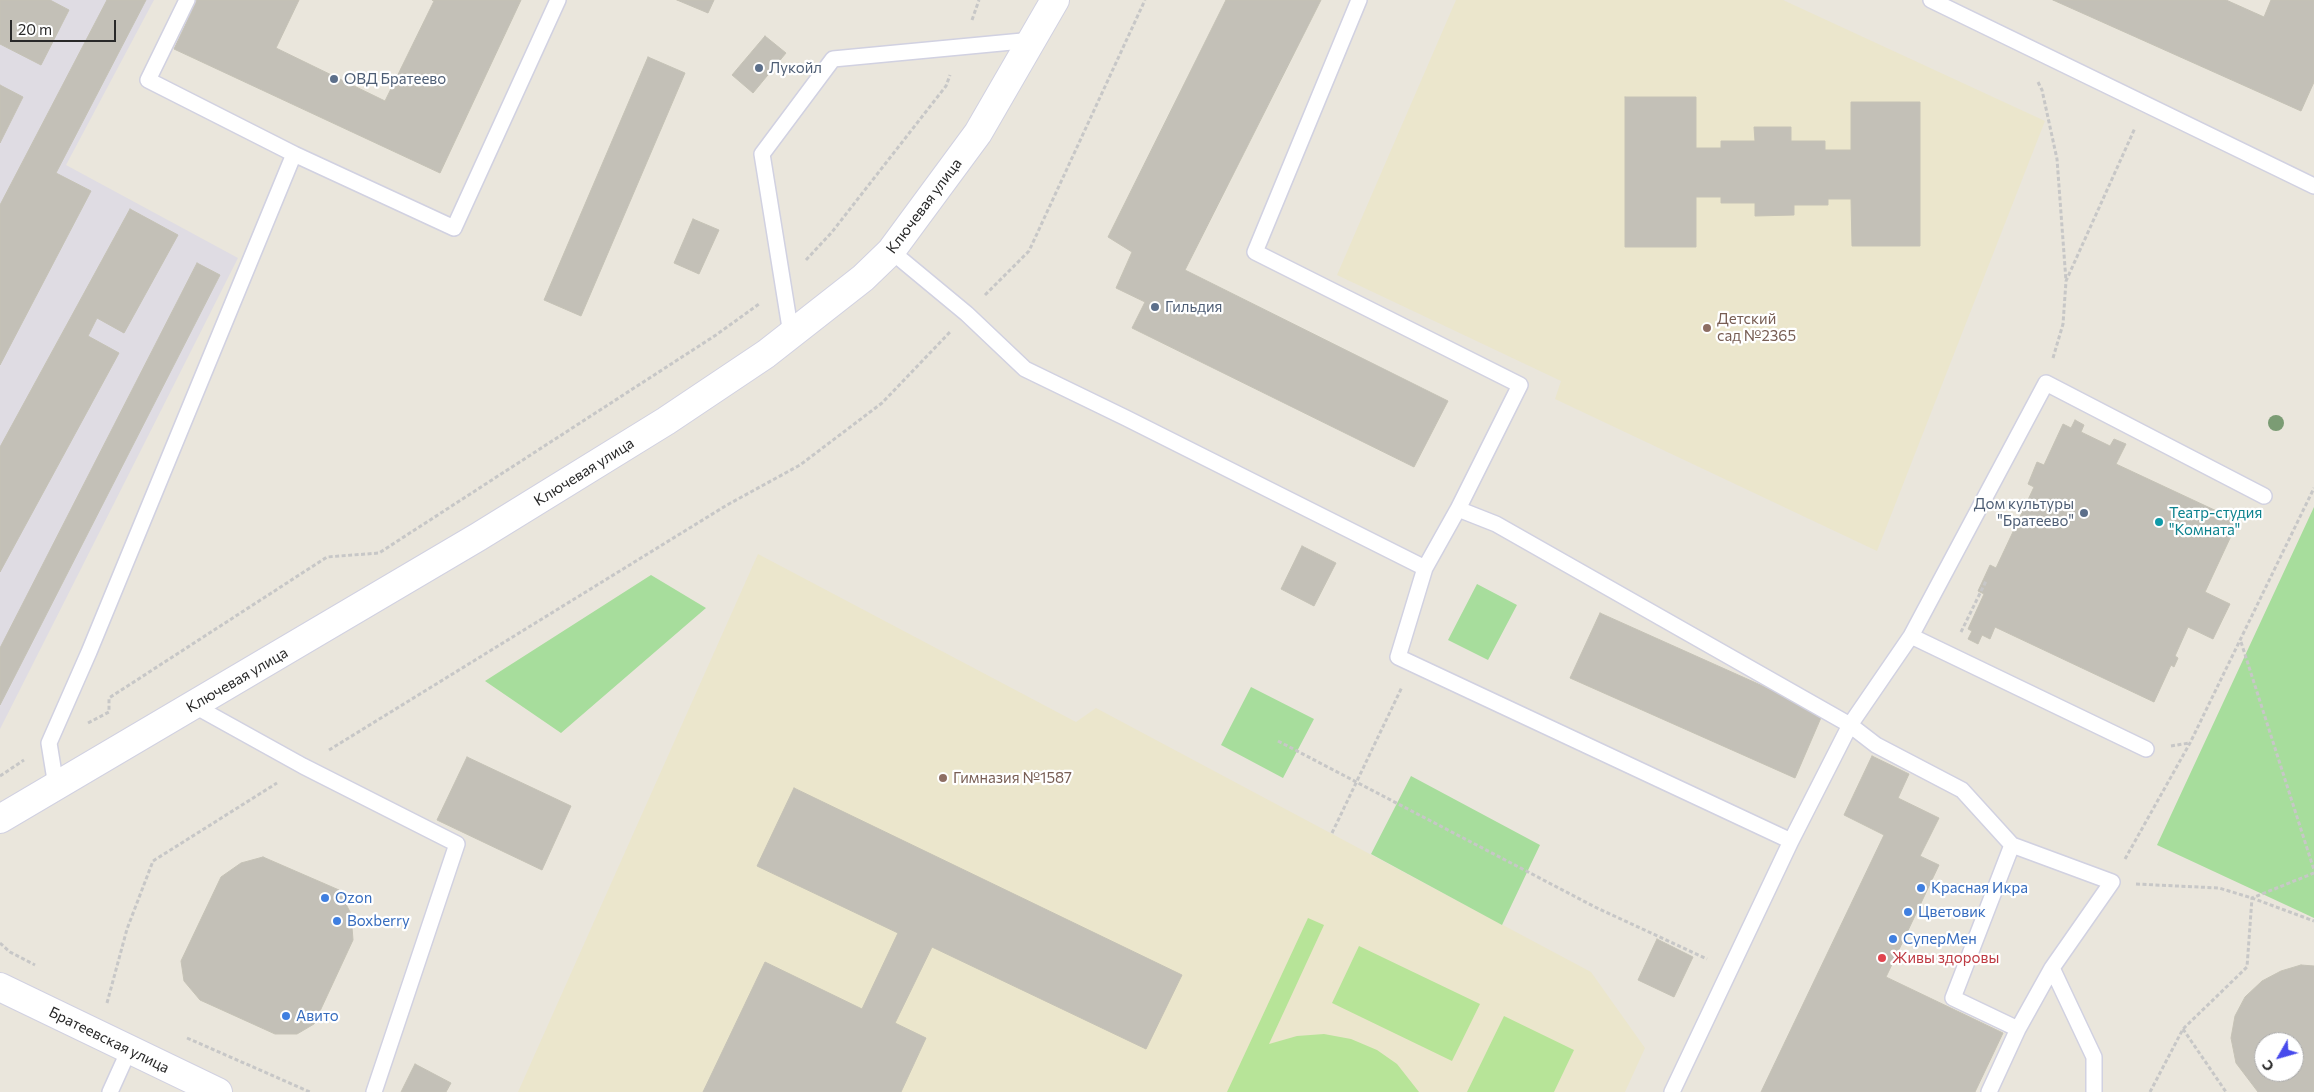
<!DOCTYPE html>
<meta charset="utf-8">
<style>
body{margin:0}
#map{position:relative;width:2314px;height:1092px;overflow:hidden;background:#eae6dc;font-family:Commissioner,sans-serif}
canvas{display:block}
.north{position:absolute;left:2254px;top:1032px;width:50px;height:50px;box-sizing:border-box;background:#fff;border:1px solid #a9a9a9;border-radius:50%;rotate:232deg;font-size:14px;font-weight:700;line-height:20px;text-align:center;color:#292929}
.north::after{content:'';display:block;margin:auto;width:18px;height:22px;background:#474aec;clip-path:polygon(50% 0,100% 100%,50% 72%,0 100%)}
.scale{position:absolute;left:10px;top:20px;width:106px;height:22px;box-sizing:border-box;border:2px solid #292929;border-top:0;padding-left:6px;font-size:15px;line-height:18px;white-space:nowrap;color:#292929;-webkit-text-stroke:4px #fff;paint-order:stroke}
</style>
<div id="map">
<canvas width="2314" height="1092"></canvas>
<div class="north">С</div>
<div class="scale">20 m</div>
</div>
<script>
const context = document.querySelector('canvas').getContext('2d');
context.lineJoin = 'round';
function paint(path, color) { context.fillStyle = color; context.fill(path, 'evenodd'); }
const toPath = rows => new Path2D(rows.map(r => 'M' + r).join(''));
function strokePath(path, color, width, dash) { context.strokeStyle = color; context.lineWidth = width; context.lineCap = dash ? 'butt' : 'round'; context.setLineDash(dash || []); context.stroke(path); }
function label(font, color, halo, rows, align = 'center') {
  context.font = font + ' Commissioner,sans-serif'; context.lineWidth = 4.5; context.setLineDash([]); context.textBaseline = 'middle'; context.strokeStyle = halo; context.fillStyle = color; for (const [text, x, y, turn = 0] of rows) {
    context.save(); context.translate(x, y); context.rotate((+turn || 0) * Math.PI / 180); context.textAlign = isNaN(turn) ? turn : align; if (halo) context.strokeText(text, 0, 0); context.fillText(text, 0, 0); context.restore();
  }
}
const industrial = toPath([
 [0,0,154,0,66,165,238,258,0,729]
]);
const education = toPath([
 [1456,0,1783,0,2045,121,1877,551,1555,399,1561,381,1337,275],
 [758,554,1076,722,1096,708,1591,972,1645,1048,1625,1092,518,1092]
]);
const green = toPath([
 [2314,507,2314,918,2157,845],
 [651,575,706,608,561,733,485,681],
 [1477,584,1517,605,1488,660,1448,640],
 [1251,687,1314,719,1283,778,1221,745],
 [1411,776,1540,845,1502,925,1371,854]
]);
const pitch = toPath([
 [1308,918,1324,925,1269,1044,1297,1036,1324,1034,1351,1039,1377,1050,1397,1064,1419,1092,1227,1092],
 [1359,946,1480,1004,1452,1061,1332,1003],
 [1504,1016,1574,1050,1554,1092,1467,1092]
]);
const building = toPath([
 [0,0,50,0,69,10,41,65,0,44,0,0],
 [107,0,146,0,56,173,91,191,0,365,0,205,107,0],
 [197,0,299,0,276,48,385,101,434,1,432,0,521,0,440,173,174,49,197,0],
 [677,0,714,0,708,13,677,0],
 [1226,0,1321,0,1185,270,1448,401,1414,467,1132,328,1145,302,1116,288,1132,252,1108,237,1226,0],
 [2053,0,2226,0,2264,17,2271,0,2314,0,2314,82,2301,111,2053,0],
 [765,36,786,53,753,93,732,75,765,36],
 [648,57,685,73,581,316,544,300,648,57],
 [0,85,23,97,0,143,0,85],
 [1625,97,1696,97,1696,148,1721,148,1721,141,1755,141,1754,127,1791,127,1791,141,1825,141,1825,150,1851,150,1851,102,1920,102,1920,246,1852,246,1851,199,1828,199,1828,205,1794,205,1794,215,1755,216,1755,203,1721,203,1721,197,1696,197,1696,247,1625,247,1625,97],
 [130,209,178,235,124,333,97,318,88,336,119,353,0,572,0,447,130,209],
 [693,219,719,230,699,274,674,263,693,219],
 [197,263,220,275,0,705,0,648,197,263],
 [2075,420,2084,425,2081,432,2110,446,2114,439,2126,444,2116,464,2238,521,2205,592,2230,604,2213,639,2188,627,2175,656,2178,658,2174,667,2171,665,2154,702,1995,627,1990,639,1982,635,1978,644,1968,639,1972,631,1968,629,1984,594,1978,591,1990,565,1996,568,2034,487,2028,484,2037,462,2044,465,2063,424,2071,428,2075,420],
 [1302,546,1336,563,1314,606,1281,589,1302,546],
 [1600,613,1823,713,1795,778,1570,678,1600,613],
 [1872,756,1909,774,1898,798,1939,818,1920,856,1939,865,1886,977,2003,1033,1975,1092,1761,1092,1884,835,1844,815,1872,756],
 [467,757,571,806,542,870,437,820,467,757],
 [794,788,1182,975,1146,1049,932,947,895,1023,926,1038,901,1092,703,1092,765,962,862,1009,898,933,757,866,794,788],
 [263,857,339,890,351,914,353,940,314,1024,297,1034,275,1034,200,1000,184,981,181,961,221,877,241,863,263,857],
 [1657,939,1693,957,1674,997,1638,980,1657,939],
 [2301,965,2314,966,2314,1092,2258,1092,2236,1063,2231,1038,2235,1016,2245,997,2262,981,2281,971,2301,965],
 [2264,1042,2294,1042,2294,1072,2264,1072,2264,1042],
 [415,1064,451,1083,446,1092,401,1092,415,1064]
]);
const path = toPath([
 [972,20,979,0],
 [2038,82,2042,90,2057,159,2066,281],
 [806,260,832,232,946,86,950,75],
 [985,295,1029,251,1145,0],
 [2053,358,2063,324,2066,281,2135,128],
 [1961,632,1986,581],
 [2241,642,2314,870],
 [88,723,109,712,109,698,327,557,379,553,716,335,759,304],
 [1278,741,1595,907,1707,959],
 [2171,746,2189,743],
 [329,750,727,505,800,465,882,403,950,332],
 [0,776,24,760],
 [1332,833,1402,687],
 [2125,859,2190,743,2314,488],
 [2136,884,2219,888,2252,898,2314,921],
 [0,943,10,952,35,965],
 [107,1003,127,929,153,861,277,783],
 [2183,1029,2226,1092],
 [187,1038,310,1092],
 [2150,1092,2183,1029,2247,967,2252,898,2314,873]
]);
const service = toPath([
 [187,0,148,80,294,154],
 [1359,0,1255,252,1520,385,1458,509],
 [1931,0,2314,186],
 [891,251,967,314,1025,369,1126,418,1425,568,1458,509,1496,524,1850,725,1876,745,1962,790,2012,845,2112,882,2052,968,2018,1029],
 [791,334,762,154,833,59,1033,40],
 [1425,568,1398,657,1791,841,1850,725,1911,636,2046,383,2264,496],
 [1911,636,2146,749],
 [193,705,303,766,457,844,374,1092],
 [56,786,49,743,89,652,294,154,454,228,558,0],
 [2052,968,2094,1057,2094,1092],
 [110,1092,129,1050],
 [1672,1092,1791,841],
 [1989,1092,2018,1029,1953,998,2012,845]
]);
const tertiary = toPath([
 [0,819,478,537,666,421,766,354,863,278,891,251,978,133,1055,0],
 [0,987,218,1092]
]);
const trees = [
 [2276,423]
];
const markers = [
 [759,68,5,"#5c6f8a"],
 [334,79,5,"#5c6f8a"],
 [1155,307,5,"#5c6f8a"],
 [1707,328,5,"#8d6e63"],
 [2084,513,5,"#5c6f8a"],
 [2159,522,5,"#0f9aa8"],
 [943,778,5,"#8d6e63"],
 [1921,888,5,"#3f7fe0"],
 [325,898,5,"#3f7fe0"],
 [1908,912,5,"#3f7fe0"],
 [337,921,5,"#3f7fe0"],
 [1893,939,5,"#3f7fe0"],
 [1882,958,5,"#e0444e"],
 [286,1016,5,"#3f7fe0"]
];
const serviceNames = [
 ["Лукойл",769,68],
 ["ОВД Братеево",344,79],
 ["Гильдия",1165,307],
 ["Дом культуры",2074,504,"right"],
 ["\"Братеево\"",2074,521,"right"]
];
const streetNames = [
 ["Ключевая улица",924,206,-53],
 ["Ключевая улица",584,472,-32],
 ["Ключевая улица",237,680,-30],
 ["Братеевская улица",109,1040,26]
];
const educationNames = [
 ["Детский",1717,319],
 ["сад №2365",1717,336],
 ["Гимназия №1587",953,778]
];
const cultureNames = [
 ["Театр-студия",2169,513],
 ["\"Комната\"",2169,530]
];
const shopNames = [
 ["Красная Икра",1931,888],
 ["Ozon",335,898],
 ["Цветовик",1918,912],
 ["Boxberry",347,921],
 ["СуперМен",1903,939],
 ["Авито",296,1016]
];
const healthNames = [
 ["Живы здоровы",1892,958]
];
paint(industrial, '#dfdce3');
paint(education, '#ebe6cc');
paint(green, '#a7dd9c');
paint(pitch, '#b7e498');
paint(building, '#c3c0b7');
strokePath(building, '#c5c2b6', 1);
strokePath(service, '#d1d1e1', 18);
strokePath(tertiary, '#d1d1e1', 30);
strokePath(path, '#c7c7c7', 3, [4, 2.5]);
strokePath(service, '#fff', 15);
strokePath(tertiary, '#fff', 28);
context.fillStyle = '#7b9c74';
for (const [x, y] of trees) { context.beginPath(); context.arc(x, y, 8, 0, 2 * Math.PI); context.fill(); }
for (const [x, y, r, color] of markers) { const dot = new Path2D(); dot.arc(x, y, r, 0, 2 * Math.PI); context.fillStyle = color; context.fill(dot); strokePath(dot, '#fff', 2); }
label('15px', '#4e5e75', '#fff', serviceNames, 'left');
label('15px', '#292929', '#fff', streetNames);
label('15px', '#785e54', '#fff', educationNames, 'left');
label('15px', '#0d838f', '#fff', cultureNames, 'left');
label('15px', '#366cbe', '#fff', shopNames, 'left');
label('15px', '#be3a42', '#fff', healthNames, 'left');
</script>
